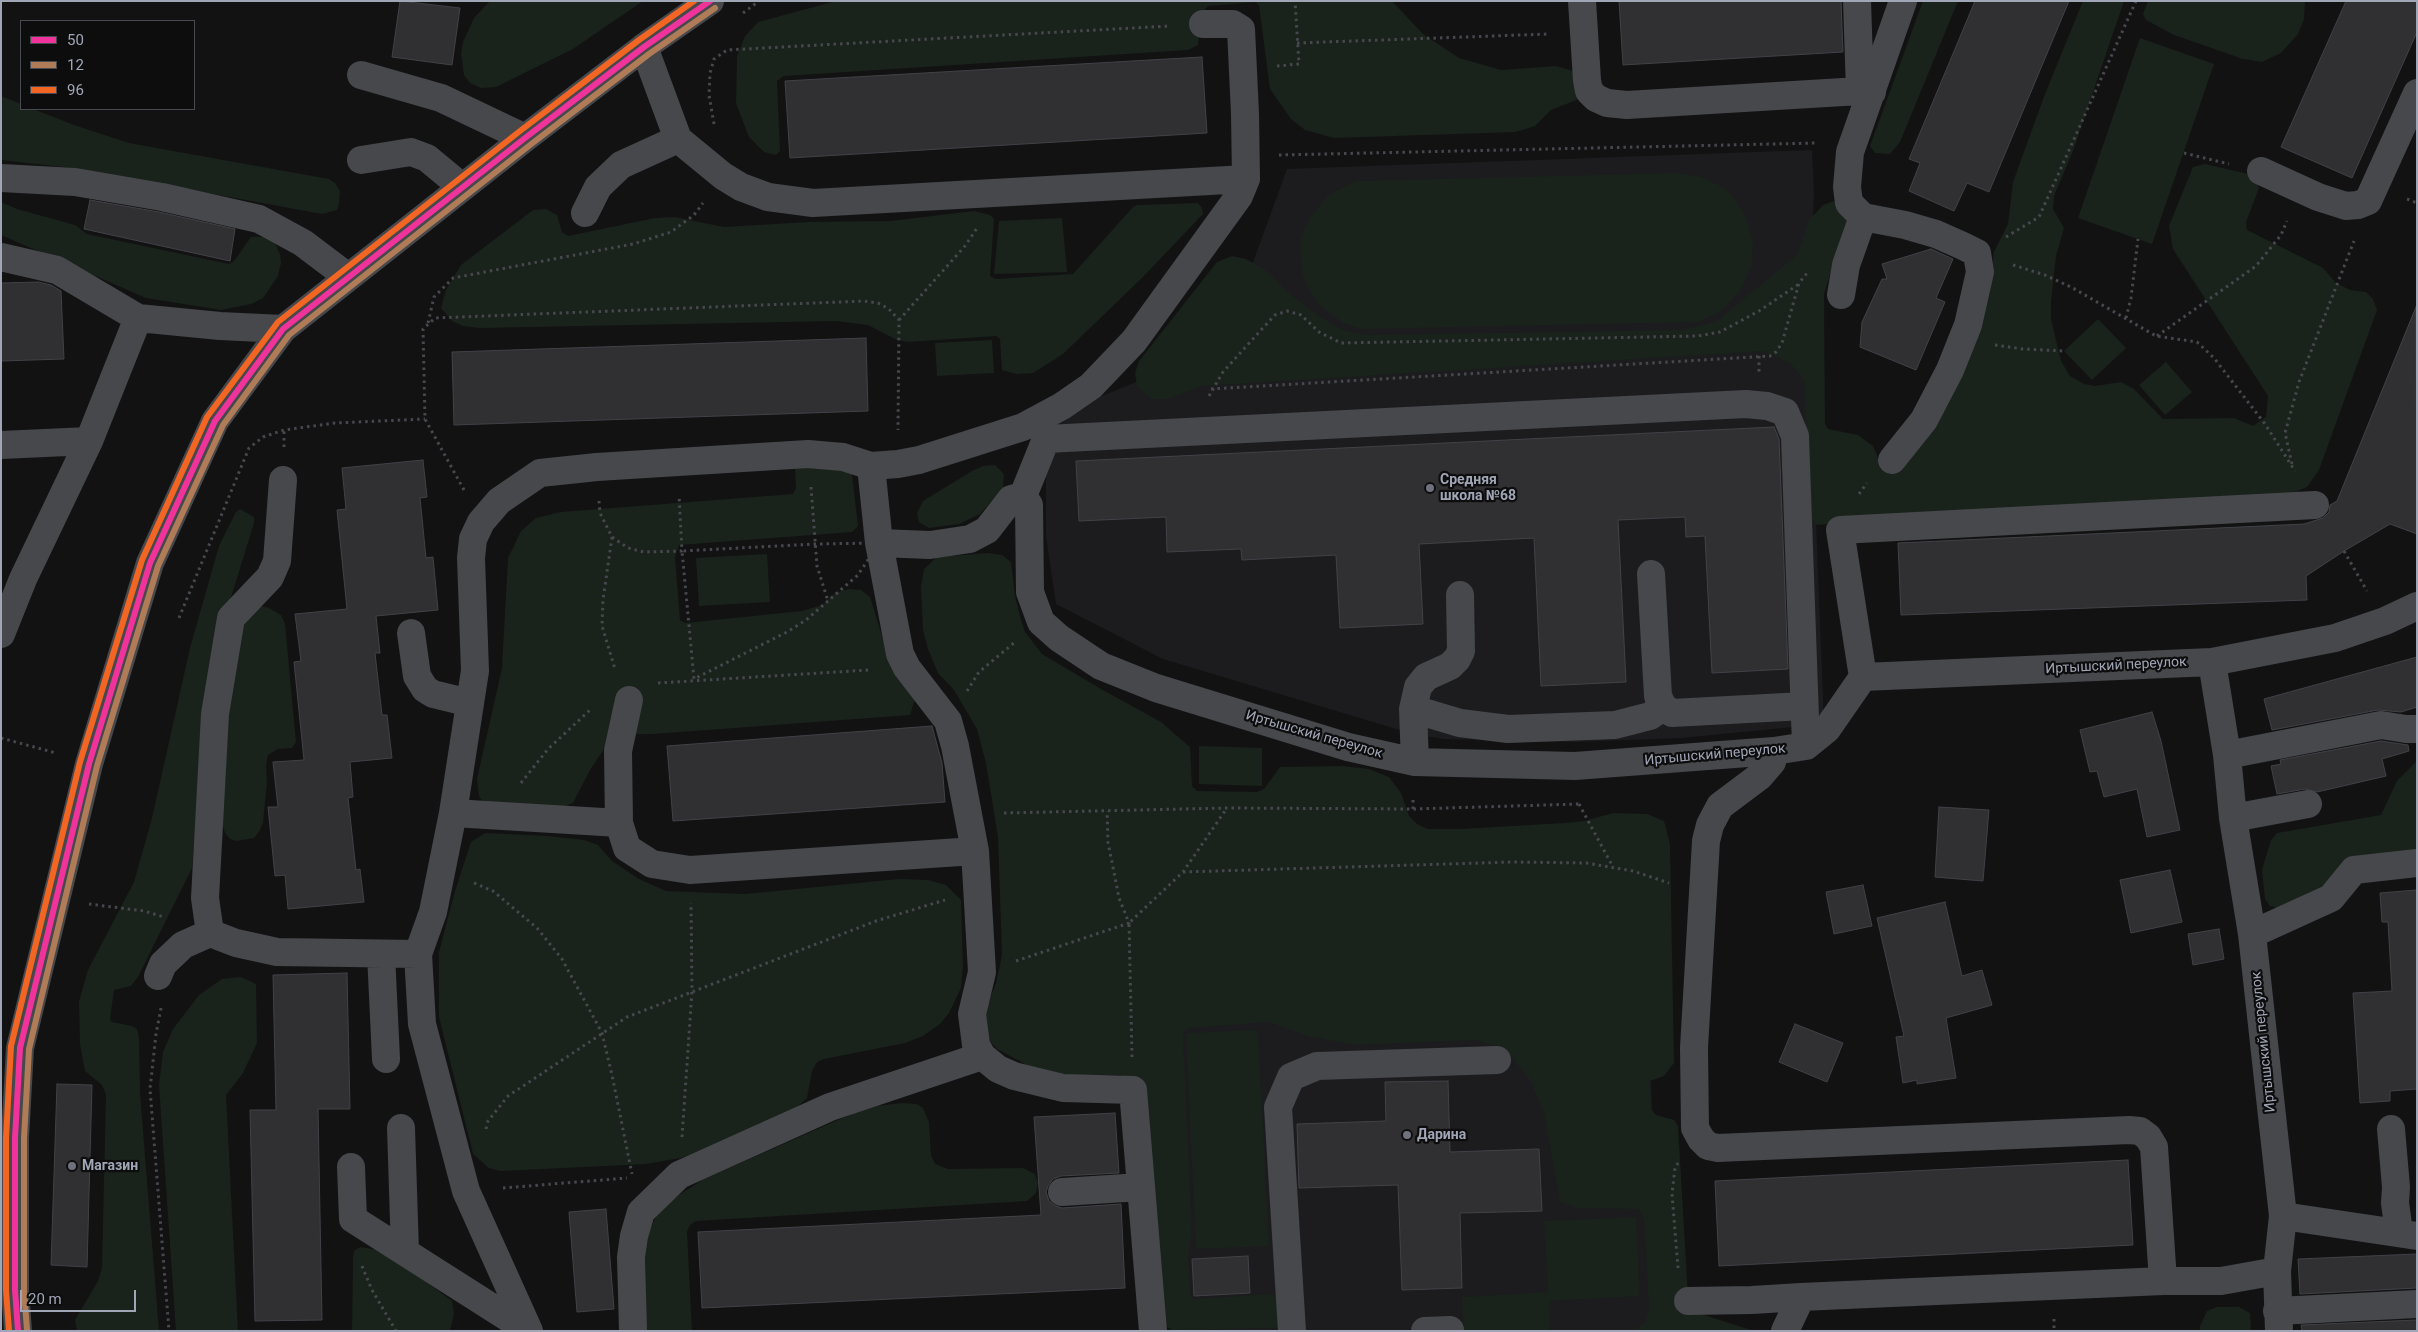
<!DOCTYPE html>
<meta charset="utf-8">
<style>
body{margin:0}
#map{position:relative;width:2418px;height:1332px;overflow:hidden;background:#121213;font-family:Roboto,sans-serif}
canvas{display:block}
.frame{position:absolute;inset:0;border:2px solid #a1a6b6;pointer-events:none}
.legend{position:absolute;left:20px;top:20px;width:175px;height:90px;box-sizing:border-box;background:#0d0d0e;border:1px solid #484a51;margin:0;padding:6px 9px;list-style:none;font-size:15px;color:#a1a6b6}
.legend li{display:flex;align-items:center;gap:10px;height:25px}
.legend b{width:25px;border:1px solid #484a51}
.scale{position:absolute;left:20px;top:1290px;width:116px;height:22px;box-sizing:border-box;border:2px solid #a1a6b6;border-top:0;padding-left:6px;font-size:15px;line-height:18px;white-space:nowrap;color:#a1a6b6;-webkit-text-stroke:4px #0d0d0e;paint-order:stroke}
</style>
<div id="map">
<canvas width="2418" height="1332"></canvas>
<div class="frame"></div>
<ul class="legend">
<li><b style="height:6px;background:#ef339a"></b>50</li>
<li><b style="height:6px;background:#b07c57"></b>12</li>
<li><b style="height:6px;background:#f26522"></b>96</li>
</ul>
<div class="scale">20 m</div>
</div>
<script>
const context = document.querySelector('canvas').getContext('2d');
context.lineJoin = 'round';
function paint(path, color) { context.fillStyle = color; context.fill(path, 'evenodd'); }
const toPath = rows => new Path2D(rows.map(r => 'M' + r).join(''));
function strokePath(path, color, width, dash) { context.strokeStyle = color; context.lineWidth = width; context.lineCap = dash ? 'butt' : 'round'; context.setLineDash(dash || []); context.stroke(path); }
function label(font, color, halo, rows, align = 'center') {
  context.font = font + ' Roboto,sans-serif'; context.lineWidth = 4.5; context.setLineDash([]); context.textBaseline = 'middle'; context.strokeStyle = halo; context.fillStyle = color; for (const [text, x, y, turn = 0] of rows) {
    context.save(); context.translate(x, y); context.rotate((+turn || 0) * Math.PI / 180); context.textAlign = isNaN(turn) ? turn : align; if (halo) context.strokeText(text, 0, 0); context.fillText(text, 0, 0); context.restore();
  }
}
const built = toPath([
 [1812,150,1814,196,1808,318,1824,724,1681,738,1573,742,1444,739,1413,734,1163,659,1056,604,1046,537,1046,439,1053,416,1190,360,1233,317,1287,169],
 [1644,914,1661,1331,1173,1331,1150,939]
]);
const green = toPath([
 [490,1,643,1,573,49,496,87,481,88,470,83,464,75,461,54,463,42,474,18],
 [836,1,1392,1,1423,34,1459,58,1501,70,1556,66,1570,70,1576,73,1579,99,1551,110,1535,126,1516,132,1334,138,1305,130,1291,119,1270,89,1259,5,1255,2,1208,6,1202,13,1198,45,1188,50,784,76,777,81,780,151,776,155,764,152,749,137,736,103,737,56,745,36,758,22],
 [1923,1,1958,1,1900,142,1890,154,1875,153,1870,146],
 [2083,1,2124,1,2073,151,2054,196,2053,209,2064,228,2056,256,2051,301,2051,319,2061,361,2070,376,2084,384,2095,386,2121,382,2134,389,2163,419,2234,418,2253,426,2266,417,2268,396,2173,249,2169,226,2193,167,2205,164,2248,174,2255,180,2259,188,2246,222,2247,230,2323,268,2336,283,2350,290,2366,292,2373,299,2377,310,2319,470,2307,487,2293,493,1974,512,1817,525,1809,517,1804,380,1791,364,1764,351,1201,386,1168,399,1151,399,1137,386,1135,373,1139,361,1217,262,1232,256,1246,259,1264,269,1290,294,1320,317,1343,330,1365,335,1683,330,1717,321,1797,255,1809,220,1823,205,1834,201,1842,205,1847,215,1847,229,1839,245,1824,294,1825,424,1828,429,1858,435,1873,446,1883,469,1967,357,1989,295,1994,252,2008,224,2013,182,2045,94],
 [2148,1,2305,1,2304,19,2298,34,2281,53,2262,62,2243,59,2174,35,2146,20,2143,14],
 [2140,38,2214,64,2152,244,2078,218],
 [1,96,21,104,21,109,33,109,74,125,129,143,329,179,335,183,340,191,339,203,337,210,322,214,72,168,1,160],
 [1678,173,1701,177,1719,185,1731,194,1747,218,1753,241,1752,265,1740,291,1720,312,1698,322,1362,329,1343,323,1320,306,1307,286,1302,272,1300,247,1303,233,1311,216,1330,194,1356,181],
 [1,202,17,209,75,225,87,234,229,264,234,261,251,237,262,237,275,243,280,254,281,263,278,276,263,298,251,304,221,310,146,298,1,235],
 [1198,203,1202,208,1203,214,1142,278,1063,354,1033,373,1016,374,1002,370,1000,339,996,336,908,342,897,340,868,325,836,321,480,328,463,326,452,321,441,308,446,290,461,265,533,210,546,209,557,215,562,232,568,236,655,218,675,217,724,227,809,222,890,221,974,211,990,215,994,219,990,276,996,279,1073,274,1133,207,1137,205],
 [1062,218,1067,272,994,274,999,221],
 [2098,319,2126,348,2092,380,2064,351],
 [992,340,994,373,937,376,935,343],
 [2166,362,2192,392,2165,415,2139,385],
 [803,463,846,467,852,475,858,526,852,532,679,545,675,557,680,620,685,623,802,611,822,605,835,593,849,589,861,590,870,597,891,665,896,677,915,699,910,715,653,734,628,734,604,749,590,770,573,803,561,808,484,804,479,796,477,779,502,668,508,558,521,531,536,518,561,512,793,494,796,488,795,468],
 [995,465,1004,474,1003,488,980,514,959,524,929,528,919,522,917,513,923,501,972,471,983,466],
 [240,509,254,517,254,523,225,617,204,720,192,868,138,977,131,986,114,990,110,1019,112,1022,132,1026,137,1029,139,1038,140,1093,159,1331,77,1331,75,1320,98,1281,102,1268,106,1094,102,1085,85,1071,80,1044,79,1001,88,970,134,882,152,818,190,648,219,546,236,512],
 [988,553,1002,555,1011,562,1015,596,1021,620,1025,632,1042,654,1101,689,1161,722,1190,747,1192,786,1197,791,1257,792,1264,789,1280,767,1343,766,1369,769,1389,777,1401,793,1409,816,1417,824,1428,829,1460,829,1565,823,1584,821,1613,813,1647,814,1664,821,1670,844,1674,1063,1664,1076,1650,1081,1651,1109,1656,1115,1674,1120,1678,1126,1688,1297,1701,1314,1754,1331,1634,1331,1645,1323,1649,1307,1644,1219,1639,1209,1576,1208,1560,1202,1543,1109,1530,1080,1505,1048,1476,1040,1355,1045,1311,1037,1268,1022,1189,1028,1183,1033,1192,1231,1188,1258,1191,1295,1194,1299,1272,1294,1279,1299,1284,1323,1277,1328,1172,1330,1165,1326,1139,1082,1120,1075,1059,1076,1027,1065,997,1049,987,1038,983,1017,996,983,1002,955,998,837,986,763,977,729,954,690,938,673,928,649,923,630,921,587,924,569,937,557],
 [767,554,770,602,699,606,696,558],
 [257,605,269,608,281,615,285,624,296,742,292,748,278,749,268,755,266,765,267,782,263,823,259,832,254,838,237,841,230,839,225,833,218,810,238,622],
 [1199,746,1262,748,1262,786,1199,784],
 [2417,761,2417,858,2278,908,2270,906,2265,899,2262,870,2271,840,2277,833,2381,815,2397,781],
 [485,833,548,836,584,840,598,845,612,861,639,879,666,891,745,894,899,879,928,880,946,885,961,900,963,966,961,988,949,1013,940,1024,923,1036,905,1043,824,1059,817,1062,812,1071,807,1098,797,1107,703,1151,680,1158,646,1164,500,1171,489,1168,473,1154,439,1017,439,952,455,891,471,842],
 [241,977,256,984,257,1043,243,1073,226,1095,238,1331,176,1331,159,1085,163,1052,173,1029,199,995,222,979],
 [1258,1030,1269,1246,1196,1249,1186,1033],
 [902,1103,917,1104,923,1108,929,1122,931,1155,935,1164,948,1169,1023,1168,1035,1174,1038,1183,1036,1193,1027,1201,1011,1202,696,1221,690,1225,687,1232,692,1331,646,1331,645,1239,656,1217,674,1198,704,1179,854,1113,877,1106],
 [1636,1217,1640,1296,1549,1301,1550,1331,1464,1331,1462,1297,1548,1292,1544,1221],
 [360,1247,385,1251,452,1301,454,1314,450,1331,352,1331,353,1259,354,1251],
 [2217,1307,2239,1307,2250,1313,2251,1331,2200,1331,2200,1326,2207,1311]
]);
const building = toPath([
 [400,1,460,8,452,65,392,57,400,1],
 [1619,1,1841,1,1843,52,1623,65,1619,1],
 [1975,1,2069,1,1989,192,1967,183,1954,211,1909,191,1920,163,1909,159,1975,1],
 [2346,1,2417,1,2417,32,2352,178,2281,147,2346,1],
 [1202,57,1207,133,790,158,785,81,1202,57],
 [90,200,159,212,235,229,230,261,84,229,90,200],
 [1931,249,1953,259,1936,298,1945,302,1916,370,1860,347,1862,322,1882,279,1887,279,1882,264,1931,249],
 [38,282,51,285,61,291,64,359,1,361,1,283,38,282],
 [2416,307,2417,534,2390,524,2344,551,2306,576,2307,600,1901,615,1898,543,2304,524,2323,518,2329,512,2330,505,2337,501,2416,307],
 [866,338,868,411,454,425,452,352,866,338],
 [1774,427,1779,439,1788,669,1712,673,1705,536,1686,537,1685,517,1618,520,1626,682,1541,686,1534,538,1419,544,1423,624,1340,628,1336,555,1242,560,1241,549,1167,552,1166,517,1079,521,1076,461,1774,427],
 [423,460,427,497,420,498,426,558,433,557,438,610,376,616,380,653,375,653,382,715,387,715,392,758,350,762,353,797,348,798,356,870,360,869,364,902,288,909,285,875,275,876,268,807,278,807,273,762,304,760,294,662,301,661,295,614,347,609,337,510,346,509,342,468,423,460],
 [2417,657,2417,707,2401,712,2378,710,2272,730,2264,699,2417,657],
 [2152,712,2161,741,2180,830,2147,837,2137,789,2104,797,2097,771,2090,772,2080,730,2152,712],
 [932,726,942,763,945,802,673,821,667,746,932,726],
 [2381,741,2408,745,2409,751,2382,759,2386,776,2317,792,2305,789,2277,794,2271,766,2281,764,2280,760,2381,741],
 [1939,807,1989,810,1983,881,1935,877,1939,807],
 [2170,870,2182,922,2131,933,2120,880,2170,870],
 [1863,885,1872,926,1834,934,1826,892,1863,885],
 [2417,890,2417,1089,2390,1091,2390,1101,2360,1103,2353,993,2392,991,2388,922,2382,922,2380,893,2417,890],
 [1945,902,1962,976,1982,970,1992,1005,1946,1018,1956,1078,1917,1084,1917,1080,1903,1083,1896,1037,1904,1036,1877,918,1945,902],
 [2219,929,2224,959,2193,965,2188,934,2219,929],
 [347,973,350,1109,318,1109,322,1320,255,1321,250,1110,276,1110,273,975,347,973],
 [1795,1024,1843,1043,1827,1082,1779,1062,1795,1024],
 [1448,1081,1450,1152,1539,1149,1542,1211,1460,1213,1462,1288,1402,1290,1398,1185,1299,1188,1297,1124,1386,1121,1385,1082,1448,1081],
 [57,1084,92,1085,87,1267,51,1265,57,1084],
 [1115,1113,1119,1173,1061,1176,1053,1179,1048,1186,1046,1192,1049,1201,1056,1206,1062,1208,1121,1204,1125,1288,702,1308,698,1232,1041,1215,1034,1117,1115,1113],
 [2128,1160,2133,1245,1719,1266,1715,1181,2128,1160],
 [606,1209,614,1309,577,1312,569,1212,606,1209],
 [2417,1254,2417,1288,2300,1294,2298,1259,2417,1254],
 [1248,1256,1250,1293,1194,1296,1192,1259,1248,1256],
 [2417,1320,2417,1331,2302,1331,2301,1325,2417,1320]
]);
const path = toPath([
 [743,13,759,1],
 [1297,43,1549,34],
 [1277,66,1299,64,1295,1],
 [714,124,709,95,710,73,714,59,727,50,1170,26],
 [2184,153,2229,164],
 [1279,155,1817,143],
 [2407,199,2417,203],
 [2006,237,2039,217,2136,1],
 [2013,265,2045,275,2071,287,2156,336,2197,342,2214,358,2265,424,2295,471],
 [2126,318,2131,298,2138,239],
 [899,320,965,246,977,228],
 [428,323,434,297,453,278,633,244,671,232,694,215,703,203],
 [2157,336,2256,266,2281,235,2287,221],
 [1995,345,2023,349,2064,351],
 [1759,356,1759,372],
 [1211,389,1770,356,1776,352,1782,343,1799,283,1808,272],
 [1209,396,1223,372,1261,330,1275,315,1287,311,1301,315,1319,332,1341,343,1698,336,1720,332,1759,311,1799,284],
 [284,447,284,430],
 [2292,464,2285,433,2299,382,2354,241],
 [811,487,817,566,828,601],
 [464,490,425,419,423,329,435,318,864,301,878,303,889,309,899,320,898,430],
 [1859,494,1867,483],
 [599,501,600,513,612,537,628,548,644,552,682,551,679,495],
 [612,537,603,600,602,626,615,669],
 [879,543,858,575,806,620,787,632,694,679,682,551,815,544,879,543],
 [2344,551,2367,591],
 [179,618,249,448,263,437,284,430,335,423,425,419],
 [658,683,869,670],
 [967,691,979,672,1015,642],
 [1,738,56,753],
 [521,783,548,749,590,710],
 [1579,804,1613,867],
 [1413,809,1413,797],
 [1004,813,1227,808,1413,809,1579,804],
 [1183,872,1513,862,1586,863,1633,871,1669,883],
 [474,883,493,891,537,928,562,959,602,1033,612,1075,632,1174],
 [89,904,144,911,164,917],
 [1016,961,1129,923,1119,898,1112,862,1108,843,1107,811],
 [161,1008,156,1034,150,1089,169,1331],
 [1132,1057,1129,923,1183,872,1227,808],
 [486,1129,488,1121,508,1096,627,1017,876,921,945,900],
 [682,1137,692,991,691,903],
 [503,1188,627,1178],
 [362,1266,372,1290,396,1331],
 [1678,1268,1672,1194,1675,1168,1678,1163],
 [2054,1319,2054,1331]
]);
const minor = toPath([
 [1582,1,1587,80,1589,91,1596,98,1607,103,1627,105,1860,91],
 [1857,1,1860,91,1872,92],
 [644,47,678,139,723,176,741,187,768,197,813,203,1246,179],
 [361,75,441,98,525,138],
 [361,160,411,152,427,158,462,187],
 [2261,171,2318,197,2346,206,2358,205,2368,201,2417,93],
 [1,178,75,182,162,197,259,219,303,243,348,277],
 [585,213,598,187,621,165,678,139],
 [1,257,57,270,138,318],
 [1841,295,1846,265,1863,217],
 [1,445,89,441],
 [1892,460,1924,420,1950,370,1968,325,1980,272,1977,253,1963,246,1936,234,1905,225,1863,217,1849,203,1847,187,1850,152,1903,1],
 [871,466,879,543,900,654,907,668,948,721,955,746,975,851,982,972,972,1014,976,1045,982,1056,998,1069,1014,1076,1063,1088,1133,1090,1153,1331],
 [1023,496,1046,439,1746,404,1767,406,1785,412,1795,436,1806,746],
 [879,543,930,545,970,539,987,530,1011,499,1023,496,1029,505,1030,592,1041,622,1059,638,1101,666,1156,688,1348,747,1415,762,1575,766,1774,751,1806,746,1827,729,1863,677,2212,662,2227,755,2233,818,2252,934,2283,1216,2277,1271,2279,1331],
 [1651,574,1658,696,1663,707,1672,713,1804,706],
 [411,633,417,676,425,689,433,694,470,703],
 [1,634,23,579,89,441,138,318,220,326,283,329],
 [2212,662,2335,638,2385,621,2417,606],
 [1863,677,1840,530,2315,505],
 [1413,709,1460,723,1508,729,1615,725,1650,716,1663,707],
 [1774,751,1772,762,1760,776,1720,806,1710,825,1706,841,1694,1048,1695,1128,1701,1139,1708,1146,1718,1148,2129,1130,2140,1131,2148,1137,2154,1147,2163,1281],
 [2227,755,2381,725,2406,729,2417,729],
 [1415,762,1413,709,1418,687,1426,677,1450,666,1457,659,1461,651,1460,595],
 [453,813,475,671,471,558,473,539,481,522,499,501,540,473,597,467,808,454,843,457,871,466,898,464,919,460,1023,427,1062,406,1091,386,1134,341,1239,196,1246,179,1245,114,1241,29,1233,24,1203,24],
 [2233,818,2308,804],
 [619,823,618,751,629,700],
 [210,933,205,898,215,714,231,618,270,577,277,561,283,480],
 [2252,934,2331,898,2354,870,2417,863],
 [381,954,386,1059],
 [158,976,163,964,183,945,210,933,236,943,277,952,418,954],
 [401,1128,405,1252],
 [2391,1129,2396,1187,2395,1203,2399,1232],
 [351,1167,353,1219,529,1331],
 [1062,1192,1141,1187],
 [2283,1216,2417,1236],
 [1688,1301,1752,1300,1801,1297],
 [2277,1311,2417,1304],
 [18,1331,15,1290,15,1138,20,1048,89,764,150,563,215,421,283,329,525,138,644,47,710,1],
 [529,1331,466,1191,422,1024,418,954,433,912,453,813,619,823,627,848,652,864,690,870,975,851],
 [633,1331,631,1257,634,1236,641,1212,679,1175,830,1107,982,1056],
 [1292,1331,1278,1107,1291,1077,1317,1066,1497,1060],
 [1425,1331,1450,1330],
 [1785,1331,1801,1297,2163,1281,2221,1281,2277,1271]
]);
const bus1 = toPath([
 [18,1331,15,1290,15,1138,20,1048,89,764,150,563,215,421,283,329,525,138,644,47,710,1]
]);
const bus2 = toPath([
 [27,1330,24,1290,24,1138,29,1049,97,766,158,566,223,425,289,335,530,145,649,54,715,8]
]);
const bus3 = toPath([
 [9,1331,6,1290,6,1138,11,1046,80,762,142,560,207,417,278,322,520,131,639,40,694,1]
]);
const markers = [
 [1430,488,5,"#6f727d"],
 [1407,1135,5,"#6f727d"],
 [72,1166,5,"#6f727d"]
];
const poiNames = [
 ["Средняя",1440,480],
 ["школа №68",1440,496],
 ["Дарина",1417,1135],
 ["Магазин",82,1166]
];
const streetNames = [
 ["Иртышский переулок",2116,666,-3],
 ["Иртышский переулок",1314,735,16],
 ["Иртышский переулок",1715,755,-5],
 ["Иртышский переулок",2264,1042,-96]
];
paint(built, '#1c1c1f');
paint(green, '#1a221c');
paint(building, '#303033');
strokePath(building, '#414247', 1);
strokePath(path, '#47484d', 3, [2.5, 4]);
strokePath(minor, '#46484c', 28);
strokePath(bus1, '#ef339a', 6);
strokePath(bus2, '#b07c57', 6);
strokePath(bus3, '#f26522', 6);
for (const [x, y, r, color] of markers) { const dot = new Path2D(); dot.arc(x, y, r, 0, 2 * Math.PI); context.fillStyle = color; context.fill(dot); strokePath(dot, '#0d0d0e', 2); }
label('bold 14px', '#a1a6b6', '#0d0d0e', poiNames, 'left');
label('14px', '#a1a6b6', '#0d0d0e', streetNames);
</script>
